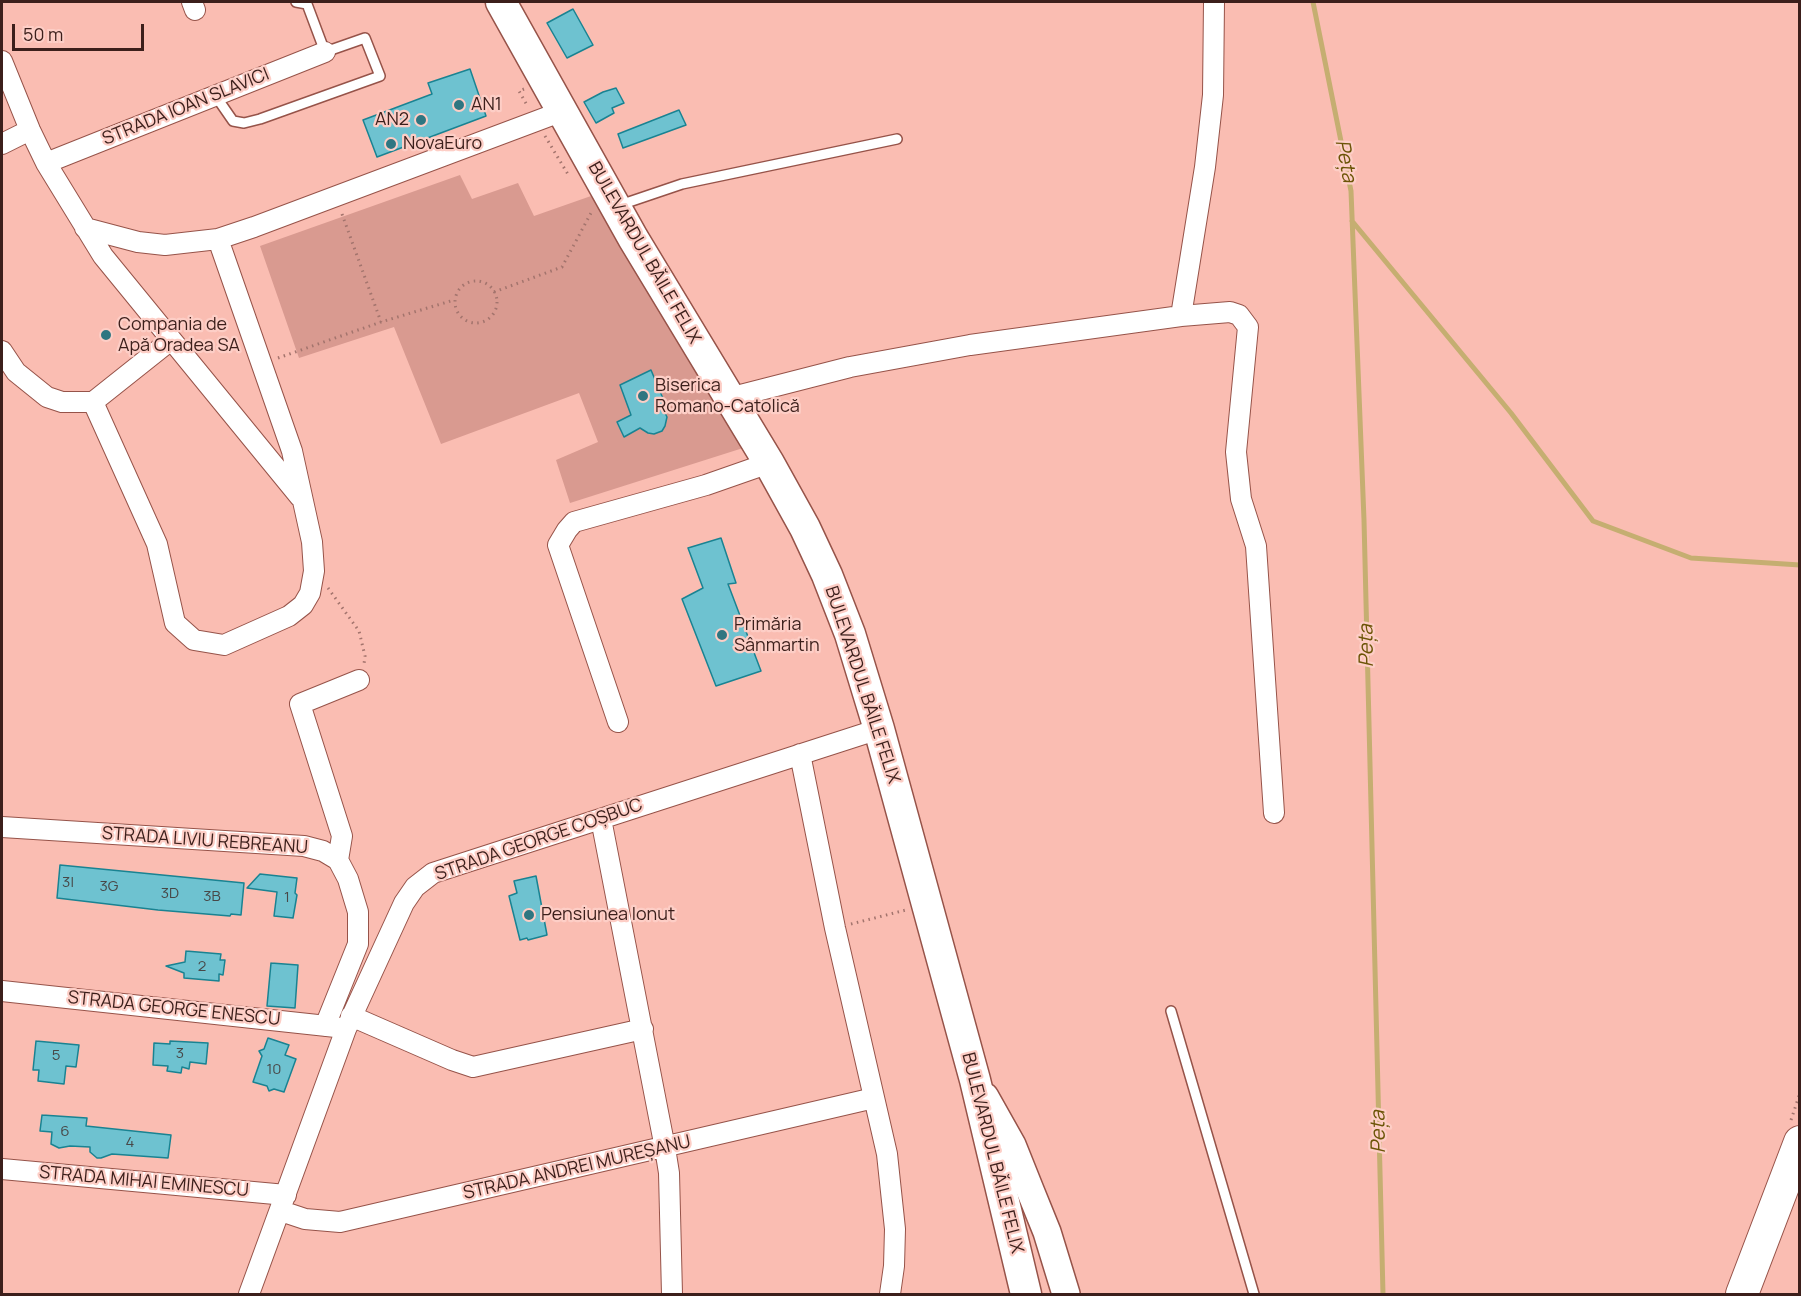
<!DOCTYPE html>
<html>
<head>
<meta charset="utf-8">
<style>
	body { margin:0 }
	#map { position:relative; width:1801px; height:1296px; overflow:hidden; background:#fabdb2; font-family:Manrope,sans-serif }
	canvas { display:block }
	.frame { position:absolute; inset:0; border:3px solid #3c1f1b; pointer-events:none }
	.scale { position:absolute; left:12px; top:24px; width:132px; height:27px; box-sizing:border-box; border:3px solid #3c1f1b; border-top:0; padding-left:8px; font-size:18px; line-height:21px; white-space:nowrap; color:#3c1f1b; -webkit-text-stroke:4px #fdcec6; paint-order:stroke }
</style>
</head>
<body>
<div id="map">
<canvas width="1801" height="1296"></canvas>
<div class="frame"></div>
<div class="scale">50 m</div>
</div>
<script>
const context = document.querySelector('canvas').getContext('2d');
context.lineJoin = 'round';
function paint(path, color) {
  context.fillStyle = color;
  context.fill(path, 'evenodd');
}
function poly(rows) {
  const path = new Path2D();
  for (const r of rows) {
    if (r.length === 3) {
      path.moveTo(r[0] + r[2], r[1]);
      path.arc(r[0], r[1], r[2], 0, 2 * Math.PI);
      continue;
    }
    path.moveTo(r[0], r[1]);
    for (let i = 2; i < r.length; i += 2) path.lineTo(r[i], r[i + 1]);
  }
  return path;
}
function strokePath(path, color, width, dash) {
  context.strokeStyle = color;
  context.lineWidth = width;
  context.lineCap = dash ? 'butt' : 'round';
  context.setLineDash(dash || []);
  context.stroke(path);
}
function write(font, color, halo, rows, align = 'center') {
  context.font = font + ' Manrope,sans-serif';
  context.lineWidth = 4.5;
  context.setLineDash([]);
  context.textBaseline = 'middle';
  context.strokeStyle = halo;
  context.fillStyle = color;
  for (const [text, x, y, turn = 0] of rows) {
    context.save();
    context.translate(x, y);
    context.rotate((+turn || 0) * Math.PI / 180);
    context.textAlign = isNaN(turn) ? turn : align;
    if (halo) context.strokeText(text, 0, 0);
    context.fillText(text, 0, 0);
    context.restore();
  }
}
paint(poly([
	[460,175,472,199,518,183,534,216,591,196,743,448,570,503,556,460,598,442,579,393,441,444,394,327,299,358,260,246]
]), '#d99a90');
strokePath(poly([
	[1313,2,1351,191,1364,520,1383,1294],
	[1352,221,1511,413,1593,521,1691,558,1800,565]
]), '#c5ae71', 5);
const building = poly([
	[573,9,593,45,567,58,547,23,573,9],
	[470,69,486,116,377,157,363,120,432,94,428,83,470,69],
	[616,88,624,103,612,108,614,113,596,123,584,102,603,92,616,88],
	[679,110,686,125,623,148,618,134,679,110],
	[651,370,667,408,664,411,667,417,665,426,662,431,654,434,648,433,640,428,624,437,617,422,631,415,620,385,651,370],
	[721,538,736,583,728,584,761,671,716,686,682,599,703,588,688,548,721,538],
	[60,865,244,883,241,915,231,914,230,916,158,910,57,898,60,865],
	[260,874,297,878,295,893,297,895,293,918,274,916,277,892,247,888,260,874],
	[536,876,547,935,528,940,527,938,520,940,509,896,517,893,514,881,536,876],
	[186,951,221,954,220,960,225,960,223,975,219,974,219,981,184,978,184,973,166,966,185,962,186,951],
	[271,963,298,965,295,1008,267,1006,271,963],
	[268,1038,289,1045,285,1055,296,1059,284,1092,274,1089,269,1091,267,1086,253,1082,262,1056,259,1051,264,1049,268,1038],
	[36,1041,79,1045,76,1067,66,1066,64,1084,38,1081,39,1070,33,1070,36,1041],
	[170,1041,208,1043,206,1064,190,1062,189,1069,182,1067,181,1073,167,1071,168,1066,153,1065,154,1043,170,1044,170,1041],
	[42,1115,87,1118,86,1126,171,1135,168,1158,112,1154,101,1158,97,1158,90,1152,90,1147,70,1146,59,1148,51,1144,52,1132,40,1131,42,1115]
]);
paint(building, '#6ec2d0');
strokePath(building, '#198392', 1.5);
const service = poly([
	[215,95,233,121,244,123,260,119,380,76,365,38,325,52,307,4,296,2],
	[620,205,682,184,897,139],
	[1171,1011,1254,1294]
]);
const minor = poly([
	[192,2,195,10],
	[2,61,30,130,46,163,103,256,300,497],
	[2,144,30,130],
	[46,163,325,52],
	[85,228,138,242,165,245,218,239,254,227,563,111],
	[1181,316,1205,167,1213,95,1214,2],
	[2,351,16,372,47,397,62,402,93,402,171,340],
	[729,398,850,367,970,345,1181,316,1230,312,1239,315,1248,327,1236,452,1241,499,1256,546,1274,813],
	[93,402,157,544,175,623,194,640,224,645,289,616,303,605,310,593,314,571,312,542,292,451,218,239],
	[618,722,558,545,567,530,574,522,706,485,769,463],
	[800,754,835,928,887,1154,895,1229,894,1266,890,1294],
	[601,819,665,1148,669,1173,672,1294],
	[2,827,304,846,323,851,338,860,348,879,358,912,358,944,325,1026],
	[338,860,342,836,300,704,359,680],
	[2,991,336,1027],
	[351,1016,452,1060,473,1067,643,1029],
	[2,1169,286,1195],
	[281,1211,305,1219,340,1222,874,1098],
	[249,1294,346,1029,404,903,415,887,433,873,879,729]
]);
const secondary = poly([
	[985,1097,1012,1145,1030,1190,1047,1232,1066,1294]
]);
const primary = poly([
	[501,2,633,238,769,463,805,528,827,575,850,634,879,729,975,1080,1026,1294]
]);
const trunk = poly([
	[1742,1294,1800,1142]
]);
strokePath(service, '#965349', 12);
strokePath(minor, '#965349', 22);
strokePath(secondary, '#965349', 30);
strokePath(primary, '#965349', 33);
strokePath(trunk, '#965349', 34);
strokePath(poly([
	[524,89,519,91,528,107],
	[545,136,569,176],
	[342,214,381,322],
	[476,302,21],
	[494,292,562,267,591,213],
	[278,358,381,322,454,300],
	[328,588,359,631,365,656,364,664],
	[851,924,906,910],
	[1791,1120,1800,1093]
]), '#a3746d', 3, [1.5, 4.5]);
strokePath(service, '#fff', 9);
strokePath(minor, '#fff', 20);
strokePath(secondary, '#fff', 27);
strokePath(primary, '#fff', 30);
strokePath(trunk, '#fff', 32);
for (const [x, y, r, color] of [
	[459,105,6,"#2f7681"],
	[421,120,6,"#2f7681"],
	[391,144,6,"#2f7681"],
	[106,335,6,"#2f7681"],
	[643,396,6,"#2f7681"],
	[722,635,6,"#2f7681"],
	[529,915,6,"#2f7681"]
]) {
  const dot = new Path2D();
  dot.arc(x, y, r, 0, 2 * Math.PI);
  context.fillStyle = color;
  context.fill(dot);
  strokePath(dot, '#fdcec6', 2);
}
write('15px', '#484848', null, [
	["3I",68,883],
	["3G",109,887],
	["3D",170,894],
	["3B",212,897],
	["1",287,898],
	["2",202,967],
	["3",180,1054],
	["5",56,1056],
	["10",274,1070],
	["6",65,1132],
	["4",130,1143]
]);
write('18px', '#3c1f1b', '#fdcec6', [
	["AN1",471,105],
	["AN2",409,120,"right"],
	["NovaEuro",403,144],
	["Compania de",118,325],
	["Apă Oradea SA",118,346],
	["Biserica",655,386],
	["Romano-Catolică",655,407],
	["Primăria",734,625],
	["Sânmartin",734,646],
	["Pensiunea Ionut",541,915]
], 'left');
write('18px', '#3c1f1b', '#fdcec6', [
	["STRADA IOAN SLAVICI",186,107,-22],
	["BULEVARDUL BĂILE FELIX",644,253,60],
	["BULEVARDUL BĂILE FELIX",862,685,72],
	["STRADA GEORGE COȘBUC",539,840,-19],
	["STRADA LIVIU REBREANU",205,841,4],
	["STRADA GEORGE ENESCU",174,1009,6],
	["BULEVARDUL BĂILE FELIX",992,1153,76],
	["STRADA ANDREI MUREȘANU",577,1168,-13],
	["STRADA MIHAI EMINESCU",144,1182,5]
]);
write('italic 20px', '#6b5406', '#fdcec6', [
	["Peța",1345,161,79],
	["Peța",1367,646,-91],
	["Peța",1379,1132,-91]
]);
</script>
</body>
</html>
